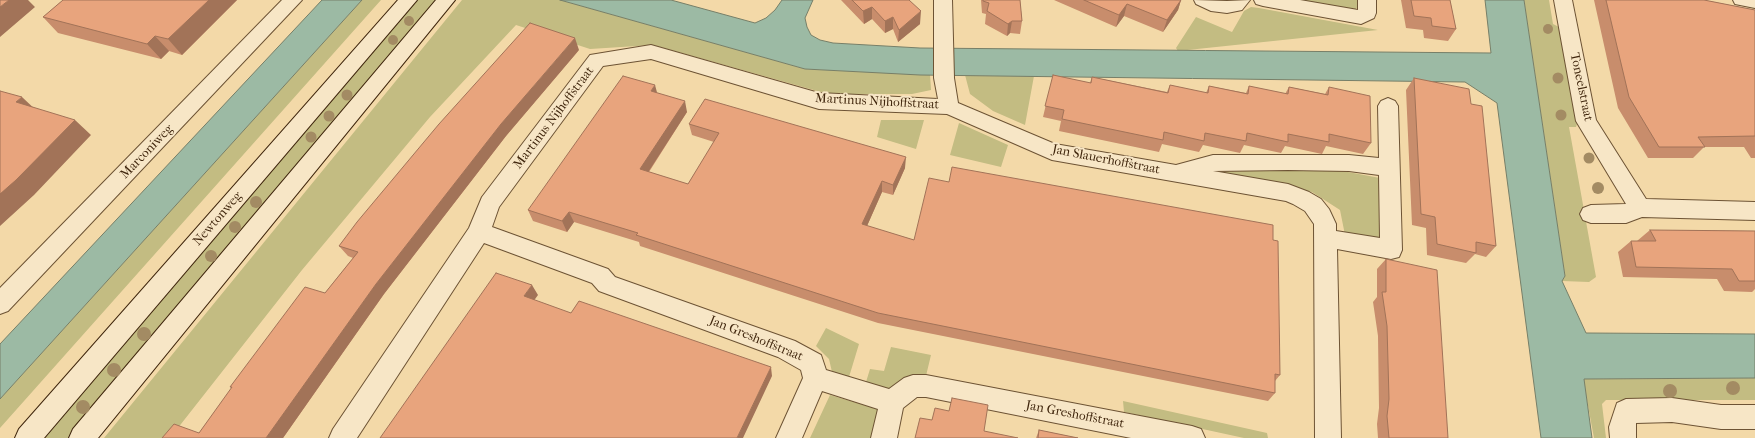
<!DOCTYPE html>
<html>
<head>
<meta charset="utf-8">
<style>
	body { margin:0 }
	canvas { display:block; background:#f3d9a8 }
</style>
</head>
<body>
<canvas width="1755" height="438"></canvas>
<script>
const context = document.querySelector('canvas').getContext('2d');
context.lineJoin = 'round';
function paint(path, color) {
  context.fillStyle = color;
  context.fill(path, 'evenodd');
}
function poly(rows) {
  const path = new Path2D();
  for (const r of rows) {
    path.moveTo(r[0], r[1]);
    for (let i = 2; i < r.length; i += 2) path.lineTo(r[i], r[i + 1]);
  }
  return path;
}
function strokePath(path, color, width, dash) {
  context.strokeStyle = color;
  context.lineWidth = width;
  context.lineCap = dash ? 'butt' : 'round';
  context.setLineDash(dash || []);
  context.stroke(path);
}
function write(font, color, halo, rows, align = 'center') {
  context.font = font + ' "IM FELL French Canon",serif';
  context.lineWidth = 4;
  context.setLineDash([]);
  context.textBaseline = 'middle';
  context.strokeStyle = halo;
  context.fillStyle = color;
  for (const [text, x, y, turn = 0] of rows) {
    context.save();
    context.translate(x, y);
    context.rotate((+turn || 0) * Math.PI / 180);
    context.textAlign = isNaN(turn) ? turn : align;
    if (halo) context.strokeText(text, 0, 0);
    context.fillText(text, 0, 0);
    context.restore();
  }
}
paint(poly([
	[362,0,381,0,0,428,0,399],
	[417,0,437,0,70,438,41,438],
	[462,0,560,0,805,69,930,74,931,90,912,94,828,94,653,45,590,49,516,25,430,117,302,270,170,438,104,438],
	[1287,0,1359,0,1359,5,1355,10],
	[1524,0,1549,0,1553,24,1561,28,1578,121,1576,127,1569,127,1596,277,1589,282,1562,281,1565,276],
	[1251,7,1259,8,1378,30,1178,51,1176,48,1196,17,1232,32,1244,11],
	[965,75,1034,76,1025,125,993,111,970,94],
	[881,120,924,120,916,149,877,137],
	[959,123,1008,145,1001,167,950,155],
	[1317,169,1348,172,1380,178,1383,243,1345,235,1340,210,1312,192,1209,172],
	[826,328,859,344,849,377,832,372,829,359,816,346],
	[891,347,931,355,925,380,892,392,866,382,870,369,884,371],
	[1755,378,1755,400,1606,400,1602,404,1606,438,1594,438,1583,379],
	[830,395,881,410,874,438,810,438],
	[1123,401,1267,433,1268,438,1244,438,1124,412]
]), '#c3bc82');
const water = poly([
	[322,0,362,0,0,399,0,344,322,0],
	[560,0,671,0,755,23,766,18,775,10,782,0,813,0,805,18,807,27,811,35,820,40,833,43,920,48,1491,53,1485,0,1524,0,1565,276,1562,281,1586,333,1755,334,1755,378,1584,379,1592,438,1541,438,1497,103,1465,82,920,75,805,69,560,0]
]);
paint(water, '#9cbaa4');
strokePath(water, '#777f68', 1);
const street = poly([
	[282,0,302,0,8,311,0,314,0,288,282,0],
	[934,0,952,0,954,78,958,103,1055,144,1176,165,1213,155,1349,155,1379,158,1378,106,1381,101,1388,98,1395,101,1398,106,1402,250,1399,257,1391,259,1337,249,1341,438,1315,438,1314,224,1305,211,1293,204,1286,201,1052,160,947,114,819,109,651,59,603,66,499,207,492,227,608,269,615,277,795,341,821,355,826,370,889,389,904,378,913,375,926,375,1192,426,1201,429,1205,438,1131,438,926,397,917,397,903,408,897,438,871,438,878,409,822,391,802,438,776,438,803,378,801,370,778,357,599,291,592,283,484,243,357,438,329,438,333,429,469,228,482,197,590,55,651,45,819,93,938,99,934,78,934,0],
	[1288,170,1349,171,1379,175,1380,238,1336,231,1336,224,1329,209,1321,199,1309,192,1288,184,1213,171,1288,170],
	[1194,0,1227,1,1250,0,1242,10,1227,13,1211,11,1196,4,1194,0],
	[1254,0,1300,0,1358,10,1358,0,1376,0,1376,13,1374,18,1361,24,1263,6,1256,4,1254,0],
	[1554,0,1572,0,1596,120,1646,199,1755,202,1755,220,1642,217,1626,223,1591,223,1583,220,1580,214,1583,208,1591,205,1626,204,1576,121,1554,0],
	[1733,0,1755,0,1755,8,1735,4,1733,0],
	[1672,398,1721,405,1755,405,1755,429,1721,429,1672,422,1636,423,1636,438,1610,438,1609,427,1617,403,1626,399,1672,398]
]);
const secondary = poly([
	[398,0,417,0,44,438,15,438,19,429,398,0],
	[436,0,455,0,98,438,69,438,73,429,436,0]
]);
strokePath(street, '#6d5334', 2);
strokePath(secondary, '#40260d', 2);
paint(street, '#f7e6c6');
paint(secondary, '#f7e6c6');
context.fillStyle = '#a38b63';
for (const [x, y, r] of [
	[409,21,5],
	[1548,29,5],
	[393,40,5],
	[1558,78,5.5],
	[347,95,5.5],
	[1561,115,5.5],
	[329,116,5.5],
	[311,137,5.5],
	[1589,158,5.5],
	[1598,188,6],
	[256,202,6],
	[235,227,6],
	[211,256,6],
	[144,334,7],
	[114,370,7],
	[1733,388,7],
	[1670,391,7],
	[83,407,7]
]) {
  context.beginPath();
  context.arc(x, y, r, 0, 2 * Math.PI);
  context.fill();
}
paint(poly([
	[63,0,237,0,182,55,169,51,161,59,58,33,43,17],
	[841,0,909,0,920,24,898,42,893,29,885,33,872,19,864,24],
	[981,0,1020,0,1022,21,1020,34,1010,33,1007,36,985,24,986,14,982,13],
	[1054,0,1181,0,1178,10,1163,32,1124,16,1116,27],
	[1401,0,1450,0,1456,29,1448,41,1424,38,1423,30,1406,28],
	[1594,0,1704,0,1755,10,1755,158,1751,158,1744,147,1704,147,1693,158,1648,158,1618,108],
	[579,50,506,136,384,294,283,438,162,438,199,433,232,388,230,387,325,293,353,258,348,256,339,246],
	[1053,75,1090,83,1092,77,1167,92,1170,85,1206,93,1209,86,1246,93,1249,86,1285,94,1289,87,1325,94,1329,87,1371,143,1363,154,1326,146,1322,154,1285,146,1281,153,1244,145,1240,153,1203,145,1199,152,1162,144,1159,152,1059,131,1061,121,1043,117],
	[1414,78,1471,104,1496,246,1486,257,1475,254,1466,263,1427,255,1426,228,1412,225,1406,90],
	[658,93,687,112,649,172,688,184,714,142,692,135,689,124,905,168,893,195,882,192,867,226,914,240,1273,240,1280,375,1275,381,1275,393,1268,401,878,323,640,246,639,242,574,222,567,232,533,221,528,210],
	[1650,230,1755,231,1755,289,1752,292,1724,291,1717,279,1623,277,1618,252,1631,241,1637,241],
	[1386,259,1448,438,1378,438,1377,424,1379,408,1378,336,1373,302,1377,297,1377,269],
	[1039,430,1078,438,1036,438]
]), '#c88d6c');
paint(poly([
	[9,0,28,0,35,7,0,37,0,7],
	[209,0,237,0,182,55,168,39],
	[1181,0,1178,10,1163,32,1167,20],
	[1127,4,1124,16,1116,27,1119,15],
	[872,7,872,19,864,24,863,11],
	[921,11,920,24,898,42,899,30],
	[893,17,893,29,885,33,885,21],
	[1012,21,1010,33,1007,36,1008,24],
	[155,36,169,51,161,59,147,44],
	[575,38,579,50,506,136,384,294,283,438,266,438,376,284,501,124],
	[655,85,658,96,651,91],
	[22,97,39,113,16,102],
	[685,101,687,112,643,180,640,169],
	[75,120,91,135,34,195,0,226,0,194],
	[906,157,905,168,893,195,893,185],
	[882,181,882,192,863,235,862,224],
	[569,212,574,222,567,232,562,221],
	[532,285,538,295,530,306,524,296],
	[771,367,772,376,743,438,737,438]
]), '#a27358');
const building = poly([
	[0,0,9,0,0,7,0,0],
	[63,0,209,0,168,39,155,36,147,44,43,17,63,0],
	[852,0,909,0,921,11,899,30,893,17,885,21,872,7,863,11,852,0],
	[983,0,1020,0,1022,21,1012,21,1008,24,987,11,989,3,983,1,983,0],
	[1084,0,1181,0,1167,20,1127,4,1119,15,1084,0],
	[1411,0,1450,0,1456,29,1432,26,1431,18,1414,16,1411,0],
	[1606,0,1704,0,1755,10,1755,136,1698,137,1705,147,1659,147,1629,97,1606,0],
	[530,23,575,38,501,124,376,284,266,438,162,438,174,424,199,433,232,387,230,387,305,287,325,293,358,252,339,246,357,222,439,124,530,23],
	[1053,75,1091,83,1092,77,1168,93,1170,85,1208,93,1209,86,1248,94,1249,86,1288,94,1289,87,1328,95,1329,87,1370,96,1371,143,1329,134,1329,142,1288,134,1288,142,1247,133,1246,141,1205,133,1204,141,1164,132,1163,140,1062,119,1064,110,1045,106,1053,75],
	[623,76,655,85,651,91,685,101,640,169,688,184,719,133,689,124,705,99,906,157,893,185,882,181,862,224,914,240,929,178,949,182,952,167,1273,225,1273,240,1278,241,1280,375,1275,374,1275,393,878,313,636,235,638,233,569,212,562,221,528,210,623,76],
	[1414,78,1469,89,1471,104,1482,106,1496,246,1476,242,1476,253,1437,244,1435,217,1421,214,1414,78],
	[0,91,22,97,16,102,75,120,16,180,0,194,0,91],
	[1650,230,1755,231,1755,281,1739,281,1732,269,1636,267,1631,241,1656,241,1650,230],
	[1386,259,1437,270,1448,438,1389,438,1387,416,1389,399,1387,326,1382,292,1386,292,1386,259],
	[496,273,532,285,524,296,571,313,579,301,771,367,737,438,380,438,496,273],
	[952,398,988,405,984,431,1018,438,915,438,920,418,932,420,935,408,949,411,952,398],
	[1039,430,1078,438,1038,438,1039,430]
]);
paint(building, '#e8a47d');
strokePath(building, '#a27358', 1);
write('13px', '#40260d', '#f7e6c6', [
	["Toneelstraat",1581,87,78],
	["Martinus Nijhoffstraat",877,102,3],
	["Martinus Nijhoffstraat",554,118,-53],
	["Marconiweg",147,152,-46],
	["Jan Slauerhoffstraat",1106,160,11],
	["Newtonweg",218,219,-49],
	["Jan Greshoffstraat",756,339,22],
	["Jan Greshoffstraat",1075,415,11]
]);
</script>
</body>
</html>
